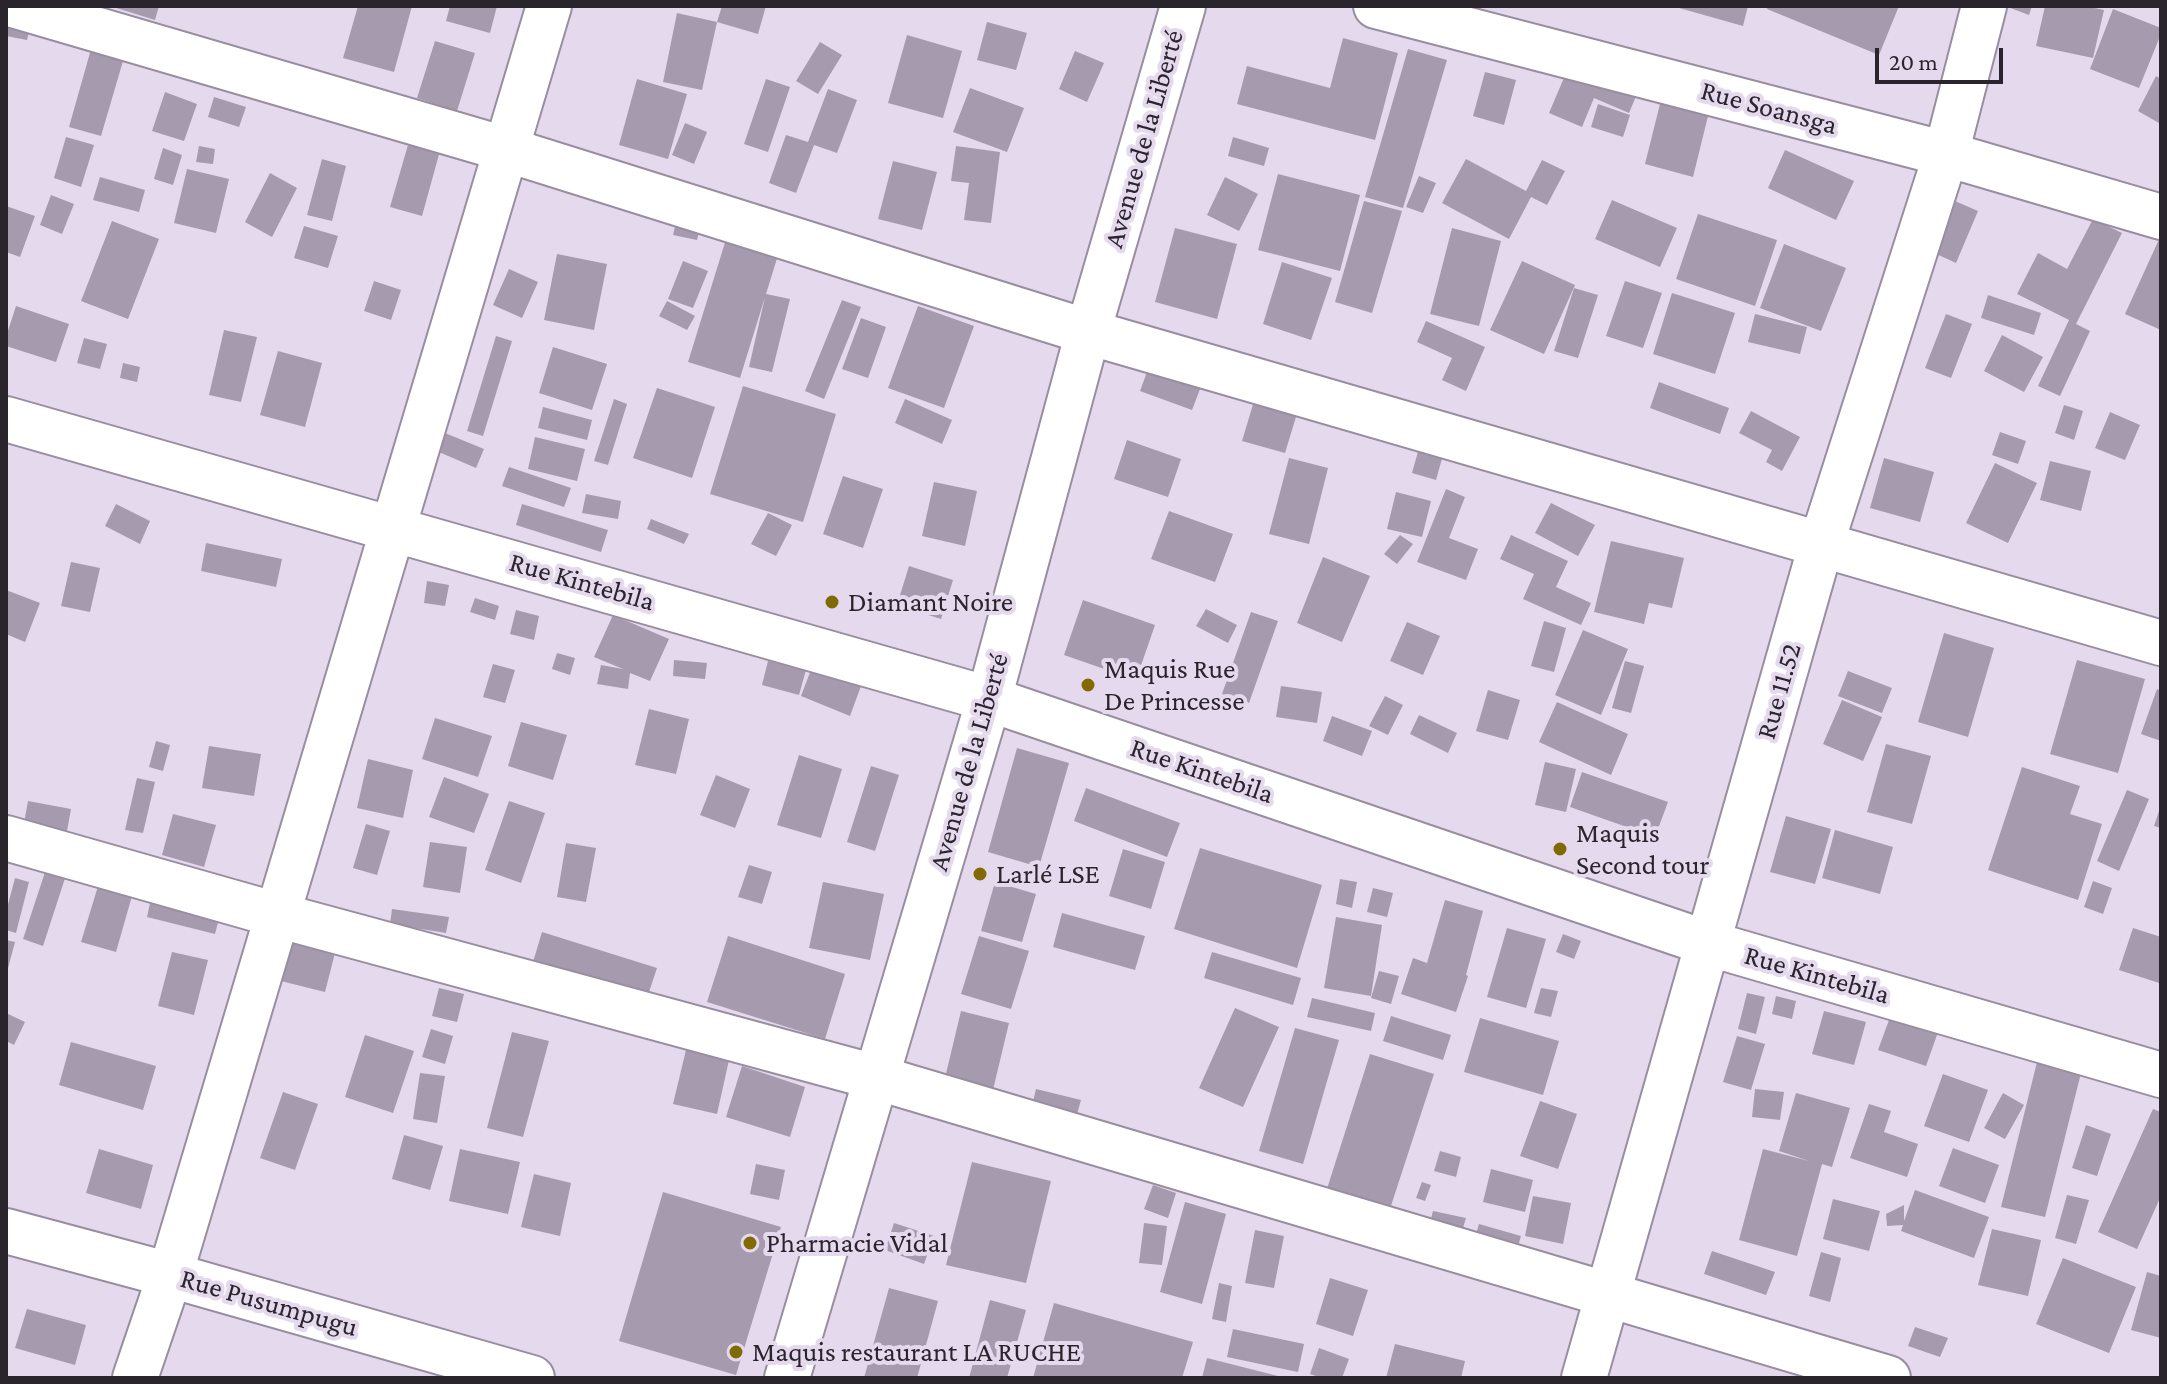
<!DOCTYPE html>
<html>
<head>
<meta charset="utf-8">
<style>
	body { margin:0 }
	#map { position:relative; width:2167px; height:1384px; overflow:hidden; background:#e5d9ed; font-family:"Crimson Pro",serif }
	canvas { display:block }
	.frame { position:absolute; inset:0; border:8px solid #2a252d; pointer-events:none }
	.scale { position:absolute; left:1875px; top:48px; width:128px; height:36px; box-sizing:border-box; border:4px solid #2a252d; border-top:0; padding-left:10px; font-size:24px; line-height:28px; white-space:nowrap; color:#2a252d; -webkit-text-stroke:6px #e5d9ed; paint-order:stroke }
</style>
</head>
<body>
<div id="map">
<canvas width="2167" height="1384"></canvas>
<div class="frame"></div>
<div class="scale">20 m</div>
</div>
<script>
const context = document.querySelector('canvas').getContext('2d');
context.lineJoin = 'round';
function paint(path, color) {
  context.fillStyle = color;
  context.fill(path, 'evenodd');
}
function poly(rows) {
  const path = new Path2D();
  for (const r of rows) {
    path.moveTo(r[0], r[1]);
    for (let i = 2; i < r.length; i += 2) path.lineTo(r[i], r[i + 1]);
  }
  return path;
}
function strokePath(path, color, width, dash) {
  context.strokeStyle = color;
  context.lineWidth = width;
  context.lineCap = dash ? 'butt' : 'round';
  context.setLineDash(dash || []);
  context.stroke(path);
}
function write(font, color, halo, rows, align = 'center') {
  context.font = font + ' "Crimson Pro",serif';
  context.lineWidth = 8;
  context.setLineDash([]);
  context.textBaseline = 'middle';
  context.strokeStyle = halo;
  context.fillStyle = color;
  for (const [text, x, y, turn = 0] of rows) {
    context.save();
    context.translate(x, y);
    context.rotate((+turn || 0) * Math.PI / 180);
    context.textAlign = isNaN(turn) ? turn : align;
    if (halo) context.strokeText(text, 0, 0);
    context.fillText(text, 0, 0);
    context.restore();
  }
}
paint(poly([
	[110,6,159,6,155,20],
	[358,6,412,6,394,72,343,58],
	[450,6,497,6,490,33,446,21],
	[722,6,766,6,758,34,717,22],
	[1672,6,1748,6,1743,26],
	[1768,6,1899,6,1879,55,1767,9],
	[2005,6,2032,6,2029,15],
	[2045,6,2085,6,2104,10,2093,58,2036,46],
	[2113,9,2161,28,2161,34,2139,88,2090,69],
	[6,13,32,19,27,40,6,36],
	[677,13,717,22,702,90,663,82],
	[987,22,1027,33,1016,70,977,60],
	[95,35,128,44,101,136,69,127],
	[907,35,962,51,943,118,888,103],
	[1343,38,1398,53,1375,140,1237,104,1247,66,1330,88],
	[435,41,475,53,457,111,417,98],
	[820,42,842,55,818,94,796,81],
	[1408,49,1447,60,1403,208,1365,197],
	[1075,51,1104,63,1087,102,1059,89],
	[1569,66,1637,94,1629,113,1594,98,1582,127,1549,113],
	[1485,72,1516,80,1504,125,1473,116],
	[2156,76,2161,79,2161,119,2159,123,2138,111],
	[637,79,687,94,668,159,619,145],
	[766,79,790,87,768,152,744,144],
	[970,88,1024,108,1007,152,953,132],
	[828,89,857,100,837,153,814,145,796,193,769,183,786,135,808,142],
	[165,92,197,104,184,141,152,131],
	[214,97,246,107,239,127,208,117],
	[1661,100,1709,112,1693,177,1645,164],
	[1598,104,1630,115,1623,137,1591,127],
	[685,123,707,132,694,164,672,155],
	[412,131,443,140,422,216,390,207],
	[66,137,94,145,81,187,54,178],
	[1233,137,1269,148,1264,166,1228,156],
	[199,146,215,149,213,164,196,162],
	[956,146,1000,152,991,223,964,220,969,183,951,181],
	[163,148,182,155,173,185,154,179],
	[1785,150,1854,181,1836,220,1768,188],
	[322,159,346,166,332,221,307,215],
	[1466,159,1526,191,1542,160,1565,171,1547,205,1531,197,1509,239,1442,203],
	[893,161,937,172,922,230,878,219],
	[187,169,229,179,216,233,174,223],
	[270,173,297,188,272,237,245,222],
	[1278,174,1360,195,1340,271,1258,250],
	[1419,176,1436,183,1423,213,1406,207],
	[100,177,145,190,139,212,93,200],
	[1225,177,1258,194,1239,231,1207,215],
	[51,195,74,204,62,234,40,225],
	[1612,200,1677,228,1660,267,1595,239],
	[1364,201,1402,211,1372,313,1335,302],
	[1955,201,1978,211,1956,263,1932,252],
	[681,202,705,208,697,240,673,235],
	[6,206,35,216,20,257,6,252],
	[1698,214,1777,240,1755,306,1676,279],
	[2093,219,2122,233,2076,324,2090,331,2060,396,2038,386,2069,320,2017,294,2038,253,2067,269],
	[112,221,159,239,128,319,81,301],
	[304,226,338,236,328,268,294,258],
	[1175,228,1237,244,1217,319,1155,302],
	[1452,228,1501,241,1479,326,1430,314],
	[2161,235,2161,330,2125,314],
	[727,236,779,252,766,294,790,299,772,372,749,367,765,297,740,378,688,362],
	[1784,244,1846,268,1821,331,1760,308],
	[557,254,607,264,594,330,544,320],
	[683,261,708,271,693,308,668,299],
	[1522,261,1575,285,1544,354,1490,330],
	[1282,262,1332,278,1311,340,1263,324],
	[509,269,538,282,522,318,493,305],
	[374,281,401,290,391,320,364,311],
	[1625,281,1662,293,1643,348,1606,336],
	[1574,288,1598,295,1578,358,1554,351],
	[1672,293,1735,313,1715,374,1653,354],
	[1988,295,2041,313,2034,335,1981,318],
	[842,300,861,307,824,399,805,391],
	[667,301,695,316,687,330,659,316],
	[16,306,69,324,56,362,6,346,6,337],
	[918,306,974,326,944,408,888,388],
	[1755,314,1807,327,1800,354,1748,342],
	[1946,314,1972,324,1951,378,1925,368],
	[861,318,886,327,868,378,842,369],
	[1426,321,1485,347,1466,391,1442,380,1452,358,1417,342],
	[224,330,257,337,241,402,209,395],
	[1161,334,1202,384,1192,410,1140,391],
	[2002,335,2043,357,2024,392,1984,371],
	[496,336,512,341,483,436,467,431],
	[84,338,107,344,100,369,77,363],
	[553,347,607,364,592,410,539,393],
	[278,351,322,363,305,427,260,415],
	[123,363,140,367,137,382,120,378],
	[1263,371,1306,384,1285,453,1242,441],
	[1659,382,1729,408,1720,434,1650,408],
	[743,386,836,414,803,522,710,494],
	[657,388,715,407,692,478,633,458],
	[614,399,627,404,608,465,594,461],
	[905,399,952,420,942,444,895,423],
	[2064,405,2083,411,2074,440,2055,433],
	[543,407,592,420,587,440,538,428],
	[1751,411,1800,437,1782,471,1766,462,1772,450,1739,433],
	[2110,412,2140,425,2125,460,2095,448],
	[1426,423,1450,430,1436,480,1412,473],
	[440,431,484,449,476,468,432,449],
	[2000,432,2026,441,2018,464,1992,455],
	[535,437,585,449,577,481,528,469],
	[1127,440,1181,459,1168,497,1114,479],
	[1289,458,1328,468,1309,544,1269,534],
	[1884,458,1934,472,1920,522,1870,508],
	[2050,461,2091,471,2081,511,2040,500],
	[1995,463,2037,483,2008,543,1966,523],
	[509,467,571,488,564,507,502,486],
	[843,476,883,489,863,548,823,534],
	[934,482,977,491,965,546,922,536],
	[1446,489,1465,497,1449,538,1478,549,1466,580,1417,562],
	[1396,492,1431,501,1422,537,1387,529],
	[586,494,621,501,618,519,582,513],
	[1551,503,1595,525,1578,556,1535,533],
	[116,504,150,521,140,544,105,526],
	[522,504,608,530,601,552,516,525],
	[1169,511,1233,534,1215,582,1151,559],
	[768,513,792,525,776,556,751,544],
	[651,519,689,534,684,544,647,529],
	[1400,535,1413,544,1397,564,1384,554],
	[1511,535,1568,561,1556,587,1591,603,1581,625,1523,599,1534,574,1500,559],
	[1611,541,1684,558,1672,608,1649,603,1644,624,1594,612],
	[206,543,282,559,276,587,201,571],
	[1323,557,1370,576,1342,642,1297,623],
	[71,562,100,568,90,612,61,606],
	[909,566,953,580,941,619,897,605],
	[427,581,449,585,445,606,424,603],
	[6,590,40,603,25,642,6,634],
	[475,598,499,606,495,620,470,612],
	[1083,600,1155,625,1136,680,1064,655],
	[1206,609,1237,625,1228,643,1196,626],
	[516,610,539,616,534,640,510,634],
	[1251,612,1278,621,1249,703,1222,694],
	[613,615,669,639,650,681,630,673,628,689,597,684,601,665,623,669,594,657],
	[1544,621,1566,628,1554,672,1531,666],
	[1407,622,1440,636,1423,675,1390,661],
	[1583,630,1628,649,1601,715,1555,695],
	[1944,633,1994,648,1968,737,1918,722],
	[557,653,575,658,570,675,552,669],
	[674,660,707,663,705,679,673,676],
	[2077,660,2145,679,2118,773,2050,754],
	[768,661,806,670,799,695,762,685],
	[1625,661,1644,666,1631,713,1612,708],
	[493,664,515,670,505,703,483,697],
	[812,667,861,686,850,716,801,696],
	[1848,671,1892,688,1882,713,1838,696],
	[1281,686,1322,692,1317,723,1276,717],
	[2157,689,2161,691,2161,741,2141,734],
	[1488,690,1520,700,1508,740,1476,731],
	[1385,696,1403,705,1388,735,1369,726],
	[1842,700,1882,717,1863,761,1823,744],
	[1557,702,1628,734,1611,775,1539,742],
	[649,709,689,719,676,774,635,765],
	[1419,715,1457,733,1448,753,1410,734],
	[1332,716,1372,731,1362,756,1323,741],
	[435,718,492,736,478,777,422,759],
	[521,722,567,735,553,780,508,766],
	[156,741,170,745,163,771,149,767],
	[1886,744,1931,756,1912,824,1867,812],
	[209,746,261,754,254,796,202,788],
	[1017,748,1069,763,1039,867,988,852],
	[799,755,842,769,821,838,777,825],
	[368,759,413,770,403,818,357,808],
	[1545,762,1576,769,1566,812,1535,805],
	[871,766,899,775,875,851,847,842],
	[2022,767,2080,786,2070,814,2102,824,2078,900,1988,870],
	[1582,772,1668,802,1655,837,1570,807],
	[716,775,750,789,735,828,700,815],
	[444,777,489,794,474,833,429,817],
	[137,778,155,782,143,833,125,830],
	[1086,788,1180,823,1167,857,1074,821],
	[2127,790,2149,799,2119,871,2097,861],
	[28,801,71,809,67,831,24,823],
	[509,801,545,813,521,883,485,870],
	[2160,808,2161,808,2161,828,2154,826],
	[173,814,216,825,204,867,162,855],
	[1786,816,1831,829,1815,884,1770,872],
	[366,824,390,831,377,875,353,868],
	[1835,830,1893,847,1880,894,1822,878],
	[430,842,467,847,460,893,423,887],
	[566,843,596,848,586,902,557,897],
	[1200,848,1322,885,1297,968,1174,929],
	[1123,849,1165,862,1151,909,1109,896],
	[48,863,68,869,43,946,23,939],
	[749,865,772,872,762,904,738,897],
	[102,873,136,882,116,952,81,942],
	[15,878,29,882,16,933,6,930,6,912],
	[1340,879,1357,882,1352,908,1336,904],
	[2093,881,2112,888,2103,914,2084,907],
	[823,882,884,894,870,960,809,948],
	[995,882,1036,894,1022,942,981,931],
	[1373,888,1393,893,1387,917,1367,912],
	[152,894,221,911,215,934,147,917],
	[1445,900,1483,911,1466,975,1468,976,1456,1012,1401,994,1413,958,1427,963],
	[392,909,449,917,446,933,390,924],
	[1062,913,1145,936,1135,970,1053,947],
	[1336,917,1382,925,1371,996,1324,988],
	[1507,928,1546,939,1526,1008,1487,997],
	[2133,928,2161,937,2161,978,2159,983,2119,970],
	[542,932,657,968,647,998,533,962],
	[1563,934,1581,941,1574,959,1556,952],
	[728,936,845,974,825,1039,707,1002],
	[979,936,1029,951,1011,1009,961,994],
	[289,937,336,949,325,992,277,980],
	[6,940,15,942,7,972,6,972],
	[172,952,208,960,194,1015,158,1006],
	[1212,952,1301,978,1293,1005,1204,978],
	[1379,971,1399,976,1391,1004,1371,998],
	[439,988,464,994,457,1022,432,1016],
	[1541,988,1558,991,1551,1017,1534,1013],
	[1747,993,1765,997,1756,1034,1738,1029],
	[1776,996,1796,1001,1792,1019,1772,1014],
	[1312,998,1375,1013,1371,1031,1307,1017],
	[1896,1001,1943,1018,1926,1066,1878,1050],
	[1235,1008,1279,1027,1243,1107,1199,1088],
	[961,1011,1009,1023,992,1094,944,1082],
	[1824,1011,1866,1022,1854,1065,1812,1054],
	[6,1013,25,1022,14,1045,6,1041],
	[1391,1016,1451,1035,1443,1060,1383,1041],
	[1480,1018,1559,1041,1543,1095,1464,1072],
	[1295,1028,1339,1040,1303,1164,1259,1151],
	[431,1029,453,1036,445,1064,422,1057],
	[512,1032,549,1041,523,1137,487,1128],
	[365,1035,414,1051,393,1113,345,1097],
	[1737,1036,1765,1044,1751,1090,1723,1082],
	[71,1042,156,1066,143,1110,59,1085],
	[686,1050,729,1060,717,1114,673,1104],
	[1370,1054,1434,1074,1388,1215,1325,1195],
	[2038,1058,2082,1069,2045,1217,2001,1207],
	[742,1066,805,1087,790,1137,726,1117],
	[420,1073,445,1076,437,1123,413,1119],
	[1943,1074,1988,1090,1969,1142,1924,1126],
	[1036,1089,1081,1100,1076,1118,1032,1106],
	[1755,1089,1784,1092,1780,1120,1752,1117],
	[283,1092,318,1104,295,1170,260,1158],
	[1796,1093,1850,1108,1832,1167,1822,1164,1797,1256,1739,1240,1763,1149,1809,1161,1779,1151],
	[2003,1093,2024,1105,2005,1139,1984,1128],
	[1540,1101,1577,1114,1558,1169,1520,1156],
	[1869,1104,1891,1111,1884,1132,1918,1144,1907,1177,1850,1158],
	[2153,1109,2161,1112,2161,1196,2137,1249,2098,1232],
	[2086,1125,2111,1134,2097,1176,2072,1168],
	[404,1135,443,1146,430,1190,392,1179],
	[1953,1148,1999,1165,1985,1203,1939,1186],
	[99,1149,153,1165,141,1209,86,1193],
	[460,1149,520,1162,508,1214,449,1201],
	[1440,1151,1461,1157,1456,1177,1434,1171],
	[972,1162,1051,1181,1026,1283,946,1265],
	[756,1164,785,1170,779,1200,750,1194],
	[1491,1169,1533,1180,1525,1212,1483,1202],
	[534,1174,571,1183,560,1236,521,1227],
	[1422,1182,1431,1185,1425,1201,1416,1198],
	[1153,1185,1176,1193,1168,1218,1144,1209],
	[1915,1190,1989,1217,1974,1258,1901,1231,1903,1225,1887,1226,1886,1214,1904,1205,1904,1221],
	[663,1192,781,1227,736,1375,619,1341],
	[2067,1195,2089,1200,2076,1244,2055,1238],
	[1533,1196,1571,1203,1563,1244,1525,1236],
	[1833,1199,1880,1211,1869,1251,1823,1239],
	[1185,1202,1226,1214,1202,1304,1160,1292],
	[1433,1211,1466,1218,1460,1238,1428,1230],
	[894,1223,934,1236,924,1264,885,1250],
	[1144,1223,1167,1226,1162,1265,1139,1263],
	[1479,1224,1521,1236,1516,1253,1474,1241],
	[1992,1229,2041,1240,2028,1296,1978,1285],
	[1255,1230,1284,1236,1274,1288,1245,1283],
	[1712,1251,1775,1272,1766,1295,1704,1274],
	[1821,1252,1841,1258,1830,1302,1809,1296],
	[2063,1258,2136,1287,2109,1353,2036,1324],
	[2147,1272,2161,1276,2161,1338,2131,1330],
	[1330,1278,1368,1290,1353,1336,1316,1324],
	[1219,1283,1232,1286,1226,1322,1212,1319],
	[889,1288,938,1301,917,1378,864,1378],
	[990,1300,1026,1310,1007,1378,969,1378],
	[1054,1303,1193,1342,1182,1378,1033,1378],
	[27,1309,86,1325,75,1365,15,1348],
	[1915,1327,1948,1338,1940,1357,1908,1346],
	[1233,1329,1304,1344,1298,1372,1227,1357],
	[1395,1344,1465,1361,1461,1378,1386,1378],
	[1319,1348,1349,1359,1342,1378,1322,1378,1310,1374],
	[1207,1358,1282,1377,1282,1378,1202,1378]
]), '#a69bae');
const minor = poly([
	[16,6,505,149,1088,332,2161,643],
	[1376,6,1946,154,2161,217],
	[6,419,989,699,1707,943,2161,1075],
	[6,838,277,915,875,1077,1888,1378],
	[6,1231,170,1275,532,1378],
	[135,1378,170,1275,549,6],
	[1584,1378,1821,545,1946,154,1984,6]
]);
const secondary = poly([
	[787,1378,989,699,1088,332,1183,6]
]);
strokePath(minor, '#988ea0', 48);
strokePath(secondary, '#988ea0', 48);
strokePath(minor, '#fff', 44);
strokePath(secondary, '#fff', 44);
for (const [x, y, r, color] of [
	[832,602,8,"#816a03"],
	[1088,685,8,"#816a03"],
	[1560,849,8,"#816a03"],
	[980,874,8,"#816a03"],
	[750,1243,8,"#816a03"],
	[736,1352,8,"#816a03"]
]) {
  const dot = new Path2D();
  dot.arc(x, y, r, 0, 2 * Math.PI);
  context.fillStyle = color;
  context.fill(dot);
  strokePath(dot, '#e5d9ed', 3);
}
write('28px', '#2a252d', '#e5d9ed', [
	["Rue Soansga",1769,108,15],
	["Avenue de la Liberté",1144,139,-74],
	["Rue Kintebila",582,582,16],
	["Rue 11.52",1779,691,-74],
	["Avenue de la Liberté",969,762,-74],
	["Rue Kintebila",1202,771,19],
	["Rue Kintebila",1817,975,16],
	["Rue Pusumpugu",269,1303,16]
]);
write('28px', '#2a252d', '#e5d9ed', [
	["Diamant Noire",848,602],
	["Maquis Rue",1104,669],
	["De Princesse",1104,701],
	["Maquis",1576,833],
	["Second tour",1576,865],
	["Larlé LSE",996,874],
	["Pharmacie Vidal",766,1243],
	["Maquis restaurant LA RUCHE",752,1352]
], 'left');
</script>
</body>
</html>
